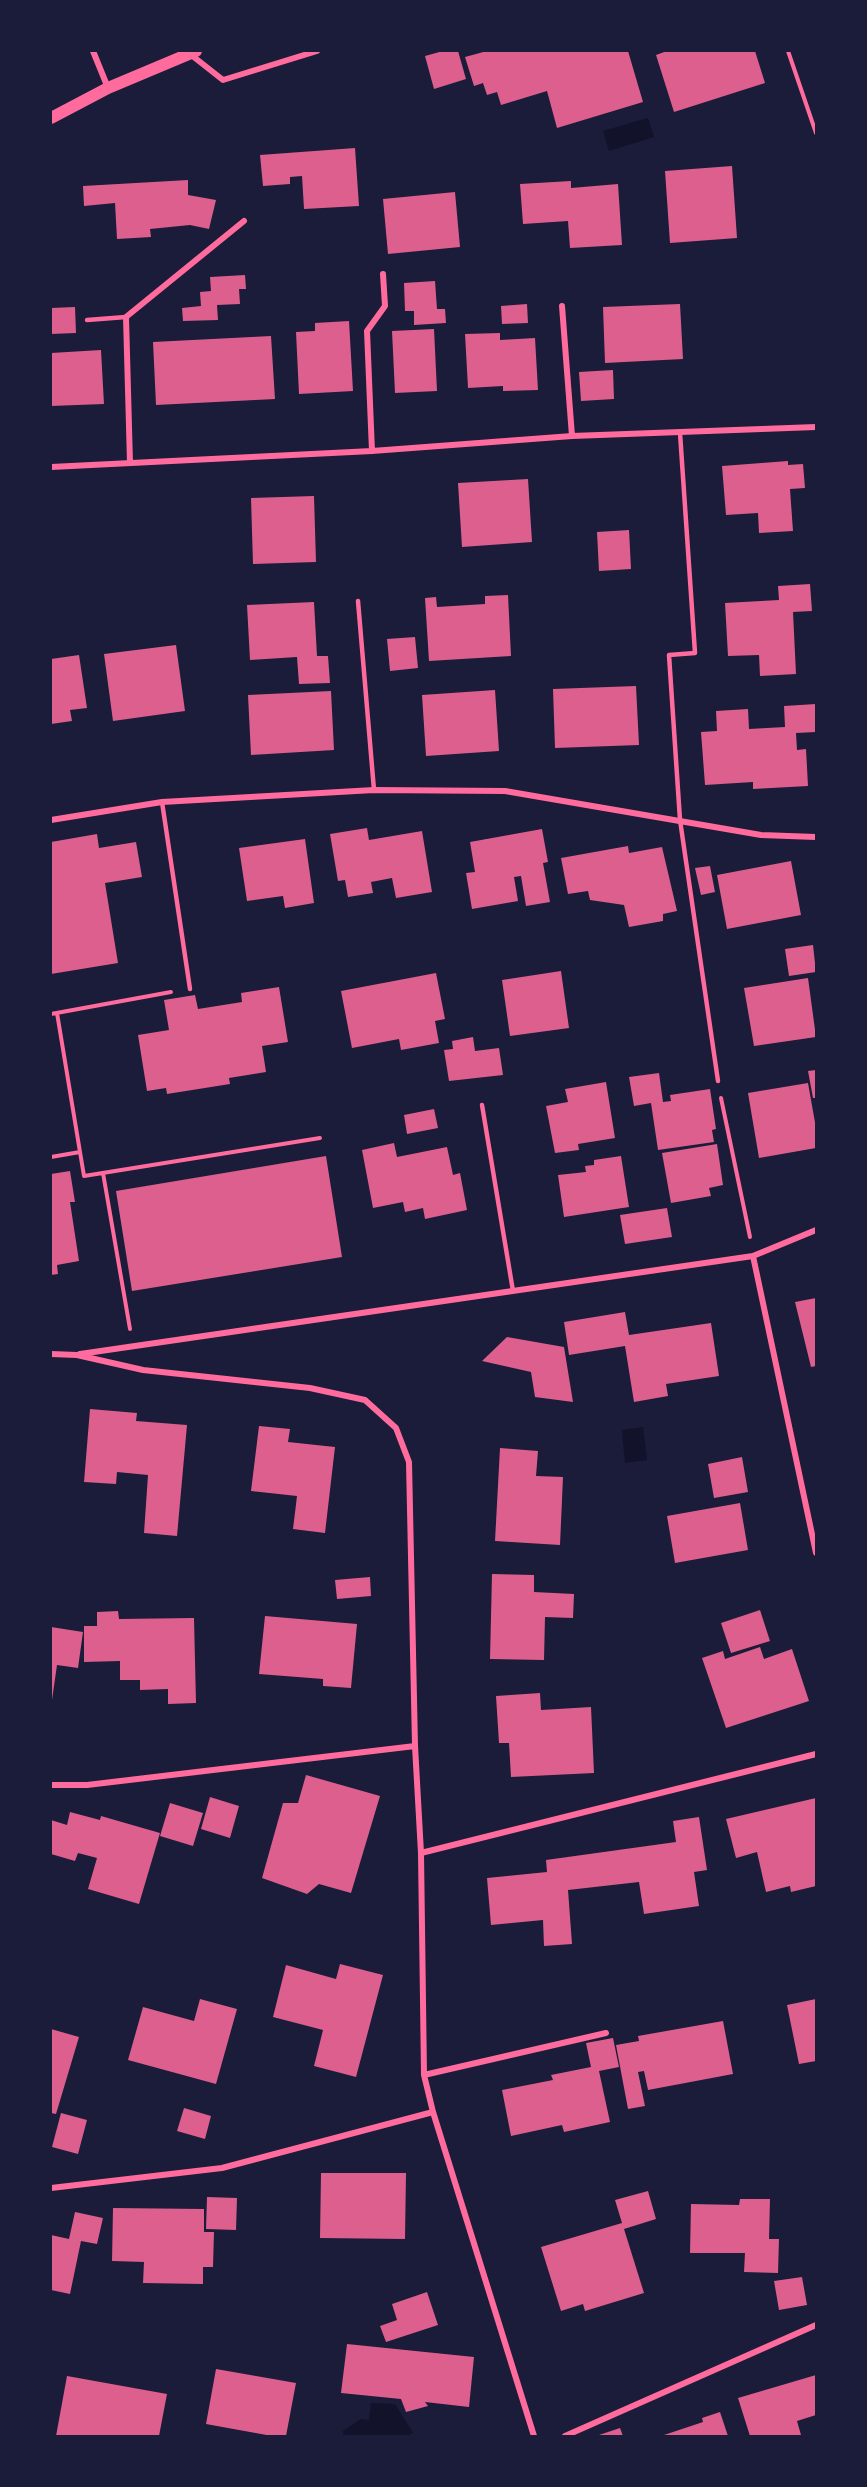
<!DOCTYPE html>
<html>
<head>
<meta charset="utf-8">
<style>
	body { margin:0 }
	#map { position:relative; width:867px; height:2487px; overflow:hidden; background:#1b1b3a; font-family:"Fira Sans",sans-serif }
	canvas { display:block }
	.frame { position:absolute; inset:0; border:52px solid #1b1b3a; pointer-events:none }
</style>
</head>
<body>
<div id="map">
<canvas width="867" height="2487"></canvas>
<div class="frame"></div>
</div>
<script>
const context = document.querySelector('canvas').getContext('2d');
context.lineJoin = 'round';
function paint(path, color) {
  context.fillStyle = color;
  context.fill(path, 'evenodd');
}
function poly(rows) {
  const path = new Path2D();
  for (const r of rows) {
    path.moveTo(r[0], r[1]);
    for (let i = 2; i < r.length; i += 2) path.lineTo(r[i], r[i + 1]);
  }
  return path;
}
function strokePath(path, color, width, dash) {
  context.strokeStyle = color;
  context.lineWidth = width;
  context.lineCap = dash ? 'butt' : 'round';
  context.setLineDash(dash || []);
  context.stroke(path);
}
paint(poly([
	[648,118,654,137,609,151,603,131],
	[643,1427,647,1460,625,1463,622,1430],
	[371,2403,395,2404,413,2433,407,2436,343,2436,343,2431,361,2419,369,2420]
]), '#12122b');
paint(poly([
	[443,51,458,51,466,79,434,89,425,56],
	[487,51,628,51,643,102,557,128,547,91,501,105,497,92,487,95,483,83,474,86,465,57],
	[667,51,755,51,765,83,674,112,656,55],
	[355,148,359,206,304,209,302,176,290,177,290,184,263,186,260,155],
	[732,166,737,238,670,243,665,171],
	[188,180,188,195,216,200,209,229,190,225,150,229,151,237,117,239,115,203,84,206,83,186],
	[571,181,571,188,618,184,622,245,570,248,568,221,523,224,520,184],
	[455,192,460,247,388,254,383,199],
	[245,275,246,289,239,289,240,304,217,305,218,320,183,321,182,308,201,306,200,292,211,291,210,277],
	[435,281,437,309,445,309,446,323,414,325,414,311,405,311,404,283],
	[527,304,528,323,502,324,501,306],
	[680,304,683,359,605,363,603,307],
	[75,307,76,333,51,334,51,308],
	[349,321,353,391,299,394,296,332,315,331,315,323],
	[434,329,437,391,395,393,392,331],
	[500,333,500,340,535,338,538,390,503,391,503,386,468,388,465,334],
	[271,336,275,399,156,405,153,342],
	[101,350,104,404,51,406,51,353],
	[613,370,614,399,581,401,579,372],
	[788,461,788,465,803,464,805,488,790,489,793,531,759,533,758,513,726,515,722,466],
	[528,479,532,542,462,547,458,483],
	[314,496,316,562,253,564,251,498],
	[629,530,631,569,599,571,597,532],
	[810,584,812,611,793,612,796,674,760,676,759,655,728,656,725,603,779,600,778,586],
	[508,595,511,656,429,661,425,598,436,597,437,607,485,604,485,596],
	[314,602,317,656,328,656,330,683,299,684,297,657,250,660,247,605],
	[415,637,418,668,390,671,387,639],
	[176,645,185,711,113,721,104,654],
	[79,655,87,708,70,710,72,721,51,724,51,659],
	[636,686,639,745,555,748,553,689],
	[495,690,499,751,426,756,422,695],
	[331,691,334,750,251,755,248,695],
	[816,704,816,732,796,733,797,750,806,749,808,786,753,789,753,782,705,785,701,732,717,731,716,711,748,709,749,729,785,727,784,706],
	[367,828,369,840,422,831,432,892,396,898,392,878,371,882,373,893,348,897,345,880,338,881,330,834],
	[542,829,548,862,543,863,550,902,526,906,521,876,514,877,518,901,472,909,466,873,475,872,470,842],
	[97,834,99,848,136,842,142,877,105,883,118,963,51,974,51,842],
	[305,839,314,903,285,908,283,896,247,901,239,848],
	[628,846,629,853,662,847,677,911,663,914,663,921,629,927,624,905,590,900,588,891,568,894,561,858],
	[791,861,801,915,727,929,717,875],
	[710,866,715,892,701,895,695,868],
	[813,945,816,972,789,976,785,949],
	[561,971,569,1028,510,1036,502,980],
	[436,973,445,1019,435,1021,439,1043,401,1050,399,1039,352,1048,341,991],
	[808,978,816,1037,754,1046,744,988],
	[279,987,288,1042,262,1046,266,1072,229,1078,230,1084,167,1094,166,1088,147,1091,138,1035,169,1030,164,1000,195,995,198,1009,242,1002,241,993],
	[473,1037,475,1051,499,1048,503,1075,449,1081,444,1050,453,1049,452,1041],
	[816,1070,816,1098,813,1098,808,1071],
	[659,1073,663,1102,671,1101,670,1095,710,1089,716,1129,712,1130,714,1142,658,1150,651,1103,634,1106,629,1077],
	[606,1082,615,1138,578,1144,579,1150,555,1153,546,1106,568,1102,565,1089],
	[808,1083,816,1128,816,1148,759,1158,748,1093],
	[434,1109,438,1128,407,1134,404,1115],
	[394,1143,397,1157,447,1147,453,1175,460,1173,467,1210,425,1219,423,1208,405,1212,403,1202,373,1208,362,1150],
	[717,1144,723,1185,709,1188,711,1196,671,1203,662,1153],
	[326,1156,342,1257,132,1291,116,1191],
	[621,1156,629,1207,564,1217,558,1175,586,1172,585,1166,594,1165,594,1160],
	[70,1171,75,1202,70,1202,79,1261,57,1265,58,1274,51,1275,51,1174],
	[667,1208,672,1237,625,1244,620,1215],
	[816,1298,816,1366,811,1367,795,1302],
	[625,1312,629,1335,711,1323,719,1376,666,1384,668,1396,634,1402,625,1346,569,1355,564,1322],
	[507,1337,564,1347,573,1402,535,1397,531,1372,482,1361],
	[90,1409,137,1413,136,1421,187,1425,177,1536,144,1533,148,1475,117,1472,116,1484,84,1482],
	[259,1426,290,1429,288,1442,335,1447,325,1533,293,1529,297,1496,251,1491],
	[500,1448,538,1451,536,1476,563,1477,560,1545,495,1541],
	[742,1457,748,1492,714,1498,708,1464],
	[740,1503,748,1550,675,1563,667,1516],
	[492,1574,534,1575,534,1592,574,1594,573,1618,545,1617,544,1660,490,1659],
	[370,1577,371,1596,337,1599,335,1580],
	[760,1610,770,1641,731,1653,721,1623],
	[118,1611,119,1619,194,1618,196,1703,168,1704,168,1689,140,1690,140,1680,120,1680,120,1661,84,1662,84,1626,97,1626,97,1612],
	[265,1616,357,1624,351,1688,323,1686,323,1679,259,1674],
	[51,1627,83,1632,78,1668,57,1665,52,1700],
	[760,1647,764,1659,792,1649,809,1701,726,1728,702,1658,723,1651,725,1659],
	[540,1693,541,1710,591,1707,594,1773,511,1777,509,1743,499,1743,496,1696],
	[306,1775,380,1796,351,1893,319,1884,307,1894,262,1878,283,1803,298,1803],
	[210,1797,239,1806,230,1838,201,1829],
	[816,1798,816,1886,791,1892,790,1886,766,1892,757,1852,736,1858,726,1819],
	[170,1803,203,1813,193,1846,160,1836],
	[70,1812,100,1820,101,1816,160,1833,139,1904,88,1889,97,1858,78,1853,75,1861,51,1854,51,1820,67,1825],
	[699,1817,707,1870,694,1872,699,1906,644,1914,639,1882,568,1890,572,1944,544,1946,543,1920,491,1925,487,1878,547,1872,546,1860,676,1842,673,1821],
	[340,1964,383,1975,356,2077,314,2066,323,2030,273,2017,286,1965,336,1979],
	[200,1999,237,2009,216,2084,128,2060,143,2007,194,2021],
	[816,1999,816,2061,799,2064,787,2005],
	[723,2021,733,2074,648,2090,644,2071,638,2072,645,2106,628,2109,616,2045,639,2041,638,2036],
	[51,2029,79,2037,56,2114,51,2113],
	[613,2038,619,2067,599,2071,610,2122,564,2132,562,2125,511,2136,502,2090,553,2080,551,2075,591,2067,586,2043],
	[184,2108,211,2116,205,2139,177,2131],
	[61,2113,87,2120,78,2154,52,2147],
	[321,2173,406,2173,405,2239,320,2238],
	[648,2191,656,2219,624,2229,644,2293,585,2311,583,2304,561,2311,541,2247,622,2223,615,2200],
	[207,2197,237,2198,236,2230,206,2229],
	[740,2199,770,2199,769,2239,779,2239,778,2273,744,2272,745,2253,690,2253,691,2204,739,2205],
	[113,2208,204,2209,204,2232,214,2232,213,2267,203,2267,203,2284,143,2283,144,2262,112,2261],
	[75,2212,103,2218,97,2244,81,2241,70,2294,51,2290,51,2235,69,2239],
	[802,2277,807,2305,779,2310,774,2281],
	[427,2292,438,2325,386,2342,380,2326,397,2320,392,2304],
	[347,2344,474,2357,469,2407,425,2402,428,2406,406,2412,401,2399,341,2393],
	[216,2369,296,2383,286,2436,272,2436,206,2424],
	[816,2375,816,2415,797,2421,801,2435,750,2436,738,2398],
	[67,2376,167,2394,159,2436,56,2436],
	[720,2412,728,2436,661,2436,703,2422,702,2418],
	[620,2428,623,2436,596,2436]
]), '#dd5f8e');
strokePath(poly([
	[788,51,816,133],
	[51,1014,171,992],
	[721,1098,750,1237],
	[80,1152,84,1176,320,1138],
	[51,1157,80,1152,57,1013],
	[103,1173,130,1329]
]), '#ff6b9d', 4);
strokePath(poly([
	[87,320,126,317],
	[680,433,695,653,669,655,680,820,718,1081],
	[358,601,374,790],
	[162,802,190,989],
	[482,1105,513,1291]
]), '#ff6b9d', 4.5);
strokePath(poly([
	[93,51,108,88],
	[190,54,223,80,317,51],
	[562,306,572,436],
	[372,451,367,331,385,306,383,274],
	[130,463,126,317,244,221],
	[51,467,372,451,572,436,816,427],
	[51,820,162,802,374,790,505,791,761,835,816,837],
	[753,1256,816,1553],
	[51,1354,77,1355,143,1370,310,1388,365,1400,396,1428,409,1462,415,1746,421,1853,424,2075,433,2112,534,2436],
	[80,1354,753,1256,816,1230],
	[51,1785,87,1785,415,1746],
	[421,1853,816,1754],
	[424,2075,606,2033],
	[51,2188,222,2168,433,2112],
	[565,2436,816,2325]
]), '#ff6b9d', 6);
strokePath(poly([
	[51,118,108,88,196,51]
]), '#ff6b9d', 12);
</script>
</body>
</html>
